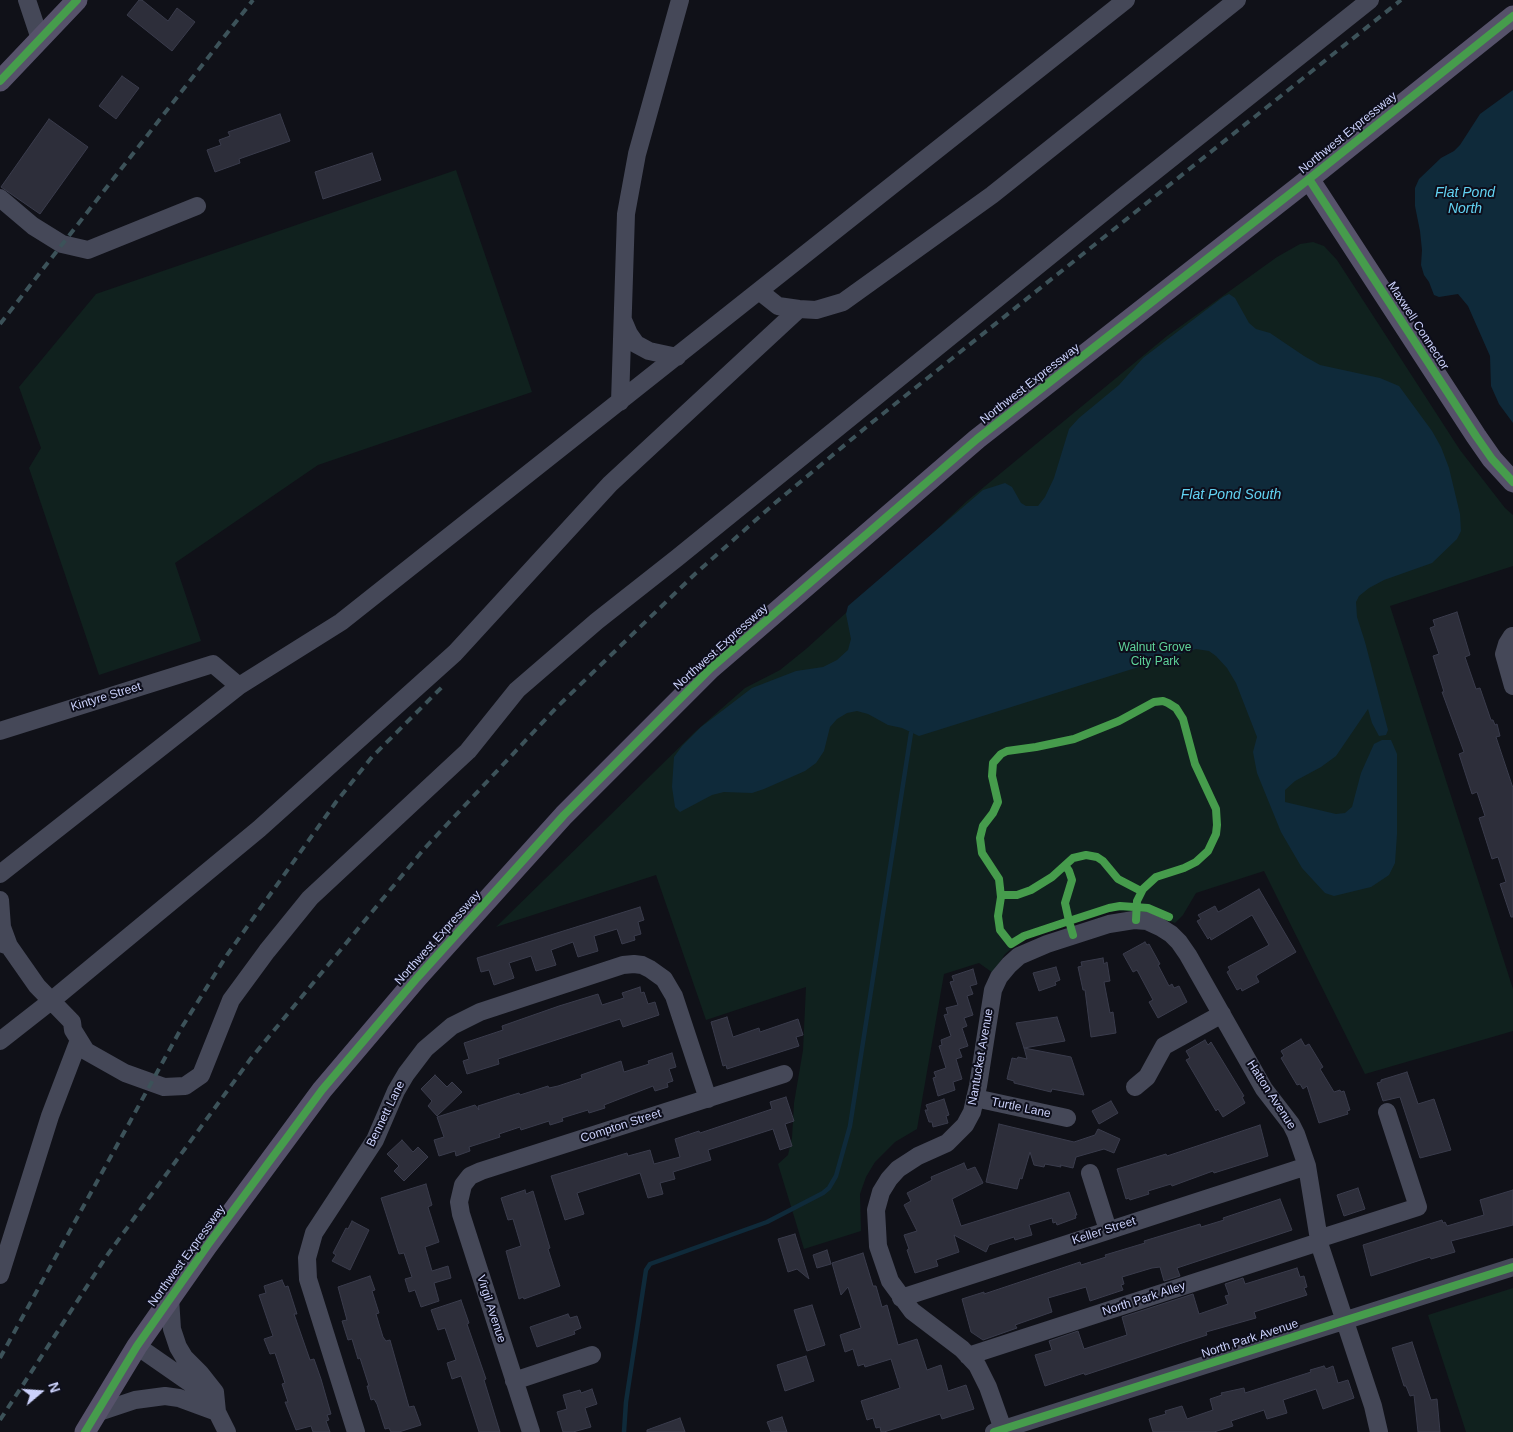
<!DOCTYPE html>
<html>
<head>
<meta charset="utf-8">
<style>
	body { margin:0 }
	#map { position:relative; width:1513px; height:1432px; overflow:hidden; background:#101118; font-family:Arial,sans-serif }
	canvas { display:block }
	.north { position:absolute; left:15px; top:1367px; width:50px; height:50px; -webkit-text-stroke:4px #0d0e1b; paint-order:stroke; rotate:72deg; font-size:14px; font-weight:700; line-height:20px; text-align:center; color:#cbd1fb }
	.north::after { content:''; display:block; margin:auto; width:18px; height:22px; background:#cbd1fb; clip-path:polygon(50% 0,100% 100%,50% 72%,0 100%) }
</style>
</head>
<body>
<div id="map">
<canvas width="1513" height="1432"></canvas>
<div class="north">N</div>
</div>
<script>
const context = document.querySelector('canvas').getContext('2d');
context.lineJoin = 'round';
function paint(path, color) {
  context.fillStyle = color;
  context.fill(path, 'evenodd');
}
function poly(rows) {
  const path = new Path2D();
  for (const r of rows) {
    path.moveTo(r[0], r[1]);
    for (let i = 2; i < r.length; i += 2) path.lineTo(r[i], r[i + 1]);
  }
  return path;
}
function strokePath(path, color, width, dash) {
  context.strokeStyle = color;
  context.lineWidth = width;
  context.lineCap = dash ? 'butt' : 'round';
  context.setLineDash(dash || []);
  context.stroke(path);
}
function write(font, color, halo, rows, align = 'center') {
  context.font = font + ' Arial,sans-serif';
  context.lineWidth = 4;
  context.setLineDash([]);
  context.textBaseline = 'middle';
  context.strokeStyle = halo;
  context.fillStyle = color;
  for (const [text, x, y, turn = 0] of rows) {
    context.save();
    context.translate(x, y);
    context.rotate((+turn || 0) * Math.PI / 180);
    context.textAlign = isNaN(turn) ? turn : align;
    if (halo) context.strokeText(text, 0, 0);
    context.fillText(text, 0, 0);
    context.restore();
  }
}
paint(poly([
	[456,170,532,392,318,465,175,563,201,641,99,675,29,468,41,448,19,387,96,294],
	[1313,242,1324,246,1337,260,1460,450,1505,508,1513,515,1513,566,1390,606,1513,989,1513,1031,1365,1074,1264,871,1196,893,1183,915,1175,923,1159,917,1137,912,1114,911,1099,915,1028,938,1017,944,1005,954,993,973,979,963,944,974,917,1129,895,1142,875,1162,866,1177,860,1194,861,1231,804,1249,778,1164,788,1155,792,1138,794,1103,803,1050,806,987,706,1020,656,875,496,927,696,731,745,688,780,670,806,649,909,556,967,501,1167,336,1277,257,1300,244],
	[1513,1288,1513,1432,1466,1432,1428,1315]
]), '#10211e');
paint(poly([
	[1513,90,1513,423,1499,404,1491,386,1490,356,1468,306,1458,294,1439,297,1434,295,1429,282,1424,275,1421,265,1422,250,1420,231,1415,206,1415,188,1419,179,1441,158,1454,151,1460,145,1480,114],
	[1229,294,1235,298,1249,323,1256,329,1270,333,1304,356,1320,365,1380,378,1399,386,1432,431,1441,447,1449,468,1460,514,1461,531,1457,539,1432,563,1384,580,1369,588,1359,596,1356,602,1357,617,1365,642,1388,730,1386,735,1379,736,1372,723,1368,709,1336,756,1321,767,1295,781,1285,790,1285,802,1336,814,1345,813,1352,807,1361,773,1374,744,1382,740,1391,740,1397,754,1397,834,1395,863,1389,875,1371,887,1334,896,1325,893,1302,868,1281,832,1257,773,1253,752,1257,737,1236,683,1227,668,1216,656,1209,651,1196,649,919,736,902,728,888,725,868,714,857,711,847,713,837,719,830,727,824,751,816,763,805,771,764,789,752,793,724,792,712,795,680,812,675,807,672,787,674,757,682,746,701,727,752,688,796,671,823,667,837,660,848,650,851,639,846,614,848,606,983,490,1005,483,1012,487,1021,503,1026,506,1038,506,1045,497,1054,478,1069,429,1079,418,1119,385,1143,358,1223,297]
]), '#0f2a3a');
strokePath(poly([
	[624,1432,626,1402,646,1270,650,1264,767,1222,823,1193,829,1188,836,1176,850,1126,911,733]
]), '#0f2a3a', 4.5);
const building = poly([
	[139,0,142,0,168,21,177,8,195,22,172,51,127,15,139,0],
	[122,76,139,88,116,119,99,106,122,76],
	[280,114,290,141,239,159,240,163,215,172,207,150,221,145,219,140,230,136,228,132,280,114],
	[49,119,88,147,40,214,1,187,49,119],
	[372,153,381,180,323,199,315,172,372,153],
	[1457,612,1470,655,1465,657,1476,689,1480,688,1491,720,1493,720,1495,725,1497,724,1500,736,1496,737,1513,788,1513,917,1511,917,1500,884,1506,882,1498,857,1492,859,1479,818,1485,816,1477,792,1472,794,1459,754,1464,752,1442,692,1444,692,1433,656,1439,654,1430,628,1435,626,1433,620,1457,612],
	[1259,889,1296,952,1259,974,1256,976,1259,982,1242,991,1241,988,1237,990,1227,972,1230,970,1228,967,1269,945,1252,915,1211,940,1210,937,1208,939,1197,921,1201,919,1198,915,1215,906,1218,912,1222,910,1259,889],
	[640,907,644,920,638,922,641,934,634,936,635,940,622,944,617,929,594,936,598,951,578,957,573,942,551,950,556,965,536,971,531,956,509,963,514,978,494,985,489,970,481,972,477,958,640,907],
	[1145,942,1147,945,1149,944,1160,964,1158,965,1169,986,1172,984,1174,988,1179,986,1187,1002,1158,1018,1149,1002,1153,1000,1137,970,1133,972,1123,954,1145,942],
	[1103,958,1104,964,1107,962,1110,981,1104,982,1110,1013,1113,1012,1116,1033,1091,1037,1085,990,1083,990,1078,967,1082,966,1081,962,1103,958],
	[1056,967,1060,980,1055,982,1056,985,1039,991,1033,973,1056,967],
	[973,969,977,984,970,986,973,994,967,996,973,1015,964,1018,967,1026,962,1028,968,1046,959,1049,962,1057,956,1059,962,1079,953,1082,955,1090,938,1096,933,1078,936,1077,934,1072,946,1068,939,1046,942,1045,941,1040,951,1036,944,1015,948,1014,946,1008,958,1005,950,982,954,981,952,976,973,969],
	[640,987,641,993,644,992,648,1004,655,1002,659,1015,623,1027,620,1019,498,1059,499,1064,467,1074,463,1061,469,1059,464,1043,503,1030,502,1026,559,1006,598,994,602,1005,624,998,622,993,640,987],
	[727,1017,733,1037,759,1028,760,1032,798,1019,803,1035,796,1037,799,1046,727,1069,726,1065,723,1066,711,1022,727,1017],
	[1057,1017,1065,1041,1024,1048,1016,1023,1057,1017],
	[1301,1039,1305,1046,1309,1044,1323,1067,1320,1069,1334,1092,1340,1090,1341,1092,1344,1091,1350,1110,1347,1111,1348,1114,1319,1123,1307,1086,1303,1089,1300,1084,1297,1085,1281,1058,1284,1056,1281,1051,1301,1039],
	[1205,1040,1208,1045,1211,1042,1244,1096,1242,1097,1245,1103,1223,1117,1218,1109,1216,1111,1186,1060,1190,1058,1186,1051,1205,1040],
	[1024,1048,1071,1057,1084,1095,1052,1089,1051,1092,1014,1083,1014,1081,1007,1079,1012,1058,1017,1059,1018,1057,1027,1059,1024,1048],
	[672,1053,676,1067,669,1069,673,1081,667,1083,668,1087,655,1091,653,1086,604,1105,605,1108,589,1113,588,1110,562,1118,563,1121,550,1125,549,1121,521,1130,520,1127,499,1134,500,1137,469,1147,470,1151,456,1156,455,1151,439,1156,434,1140,444,1137,437,1117,475,1105,479,1110,478,1106,519,1093,520,1095,548,1086,549,1088,558,1086,582,1078,581,1075,621,1061,624,1072,649,1064,648,1061,672,1053],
	[1407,1072,1418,1104,1434,1099,1451,1150,1420,1158,1400,1097,1383,1101,1377,1083,1381,1082,1381,1080,1407,1072],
	[435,1075,447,1087,452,1082,462,1092,437,1116,428,1106,432,1101,421,1089,435,1075],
	[786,1097,794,1121,785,1124,792,1146,780,1150,773,1129,708,1150,711,1160,673,1172,675,1179,660,1183,663,1194,648,1198,640,1173,577,1193,584,1214,565,1220,551,1176,627,1153,628,1156,650,1150,654,1164,680,1157,675,1139,699,1131,700,1133,772,1109,770,1102,786,1097],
	[944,1099,949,1115,946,1116,948,1123,933,1127,932,1122,929,1122,925,1110,928,1110,926,1105,944,1099],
	[1111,1101,1118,1113,1099,1124,1092,1111,1111,1101],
	[999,1124,1074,1142,1095,1135,1098,1129,1120,1139,1114,1153,1104,1149,1076,1157,1073,1168,1060,1165,1061,1167,1045,1164,1044,1167,1034,1165,1030,1152,1022,1179,1020,1178,1017,1189,986,1182,999,1124],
	[1260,1125,1268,1156,1214,1173,1213,1171,1172,1186,1171,1184,1148,1191,1149,1194,1130,1200,1129,1198,1126,1199,1117,1169,1166,1154,1167,1156,1260,1125],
	[402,1140,413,1152,418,1147,428,1157,404,1181,394,1171,399,1166,387,1154,402,1140],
	[964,1163,967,1170,975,1167,983,1183,952,1199,961,1226,1069,1192,1077,1215,1075,1215,1076,1218,1057,1225,1056,1222,1053,1223,1052,1218,1029,1225,1032,1235,1015,1240,1014,1237,989,1245,986,1252,954,1235,959,1252,936,1260,938,1266,915,1273,907,1250,909,1249,904,1235,917,1231,904,1205,911,1201,907,1193,932,1180,931,1177,964,1163],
	[426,1184,432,1205,428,1207,439,1242,425,1247,432,1271,448,1266,451,1278,434,1283,439,1301,421,1307,415,1290,409,1292,405,1279,412,1277,404,1253,399,1254,381,1198,426,1184],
	[1358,1188,1365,1209,1344,1216,1337,1195,1358,1188],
	[525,1190,526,1194,533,1191,550,1248,548,1249,560,1286,524,1299,523,1297,519,1299,506,1251,521,1246,513,1219,508,1220,501,1198,525,1190],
	[1513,1190,1513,1225,1451,1241,1455,1252,1431,1259,1430,1257,1371,1276,1363,1245,1442,1220,1443,1223,1445,1222,1447,1226,1484,1215,1480,1200,1513,1190],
	[1280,1199,1292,1230,1177,1268,1180,1276,1164,1281,1160,1267,1152,1268,1122,1277,1124,1284,1121,1285,1123,1290,1090,1301,1086,1287,1048,1298,1052,1312,1015,1325,1017,1328,983,1340,971,1332,962,1299,984,1292,984,1294,1080,1262,1081,1265,1106,1257,1105,1255,1145,1243,1144,1241,1200,1224,1201,1227,1224,1220,1223,1218,1280,1199],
	[352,1221,369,1230,350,1270,332,1261,336,1255,333,1253,346,1228,348,1229,352,1221],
	[795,1234,809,1279,797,1269,788,1272,778,1239,795,1234],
	[827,1250,831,1264,817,1268,813,1255,827,1250],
	[863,1253,873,1286,876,1286,882,1307,887,1305,898,1345,917,1339,927,1370,941,1365,948,1391,966,1385,974,1409,942,1419,940,1414,884,1432,881,1432,880,1427,876,1428,873,1418,867,1420,861,1401,900,1388,891,1359,865,1367,864,1364,858,1366,853,1349,845,1352,840,1335,861,1328,848,1287,841,1295,832,1263,863,1253],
	[1297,1268,1300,1277,1304,1276,1307,1287,1304,1288,1307,1295,1254,1312,1256,1318,1206,1332,1207,1335,1179,1344,1085,1375,1084,1373,1045,1386,1035,1355,1052,1350,1049,1341,1078,1331,1084,1349,1127,1335,1122,1317,1193,1294,1199,1314,1228,1304,1225,1296,1229,1295,1225,1284,1243,1278,1245,1284,1297,1268],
	[370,1276,375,1290,372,1291,379,1313,376,1314,383,1337,386,1341,390,1340,409,1407,414,1406,421,1425,399,1432,391,1432,389,1428,385,1429,377,1404,374,1399,371,1400,367,1386,369,1386,360,1358,358,1359,352,1339,348,1340,342,1321,347,1320,338,1287,370,1276],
	[282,1280,285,1287,288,1286,297,1314,294,1314,310,1360,314,1359,321,1379,331,1414,327,1415,329,1420,326,1421,330,1432,313,1432,311,1426,296,1430,285,1402,288,1402,282,1384,285,1383,275,1353,270,1354,264,1339,273,1336,259,1295,266,1293,264,1286,282,1280],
	[461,1300,469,1323,467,1324,486,1379,484,1380,500,1432,479,1432,461,1376,452,1379,447,1363,456,1360,445,1328,438,1330,431,1310,461,1300],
	[812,1305,825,1345,807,1351,794,1310,812,1305],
	[568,1314,570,1318,577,1316,581,1328,574,1331,575,1334,537,1347,530,1327,568,1314],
	[1412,1342,1431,1400,1437,1399,1440,1432,1418,1432,1414,1395,1410,1396,1406,1386,1404,1386,1392,1348,1412,1342],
	[806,1356,814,1381,785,1391,777,1365,806,1356],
	[1324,1366,1326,1369,1333,1366,1338,1383,1348,1380,1354,1398,1323,1409,1316,1389,1283,1400,1287,1413,1267,1419,1264,1410,1231,1421,1233,1426,1214,1432,1153,1432,1149,1419,1166,1414,1165,1411,1182,1406,1187,1419,1213,1410,1210,1399,1222,1395,1221,1393,1244,1388,1245,1393,1311,1372,1310,1370,1324,1366],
	[592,1389,597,1404,585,1408,591,1427,573,1432,563,1432,557,1412,567,1409,563,1395,580,1390,581,1393,592,1389],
	[782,1417,787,1432,771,1432,767,1422,782,1417],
	[680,1418,685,1432,647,1432,647,1430,680,1418]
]);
paint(building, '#2d2e3a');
strokePath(building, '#3a3c4c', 1);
strokePath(poly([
	[27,0,40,39],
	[0,198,33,226,62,244,88,250,197,206],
	[759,291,778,306,799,309,816,310,843,302,992,195,1237,0],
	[623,320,629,334,636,344,649,351,677,357],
	[620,402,626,214,637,154,680,0],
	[1512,636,1507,644,1504,654,1513,686],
	[0,731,213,664,239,686],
	[0,874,239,686,341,622,1126,0],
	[0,900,2,927,9,946],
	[0,943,9,946,37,986,72,1022,73,1030,86,1051,125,1073,164,1087,185,1086,201,1075,231,1000,267,951,310,898,468,751,517,690,597,621,677,558,1120,199,1370,0],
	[0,1041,51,1001,259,829,455,653,610,484,799,309],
	[1135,1087,1147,1077,1164,1046,1222,1014],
	[975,1098,1067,1118],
	[1090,1173,1108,1230],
	[1318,1239,1418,1207,1387,1112],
	[0,1275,50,1116,79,1040],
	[170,1298,172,1329,178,1347,184,1357,200,1373,215,1392,217,1412],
	[901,1298,1307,1166],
	[137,1346,196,1387,217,1412,227,1432],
	[968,1356,1319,1242],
	[514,1381,592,1355],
	[96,1413,135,1400,165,1396,179,1398,217,1412],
	[356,1432,308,1279,307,1258,314,1233,375,1140,396,1091,406,1074,425,1049,452,1026,480,1012,623,965,634,964,642,965,650,969,664,979,674,996,708,1099],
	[531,1432,461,1214,459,1202,463,1185,470,1176,481,1171,784,1074],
	[994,1432,1513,1267],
	[1004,1432,988,1387,977,1365,962,1349,912,1311,890,1281,878,1246,876,1210,881,1192,889,1179,898,1169,918,1156,947,1143,965,1125,972,1112,978,1086,993,990,999,977,1009,965,1019,956,1047,944,1109,924,1134,920,1147,921,1160,927,1171,934,1179,942,1188,955,1264,1089,1291,1124,1296,1134,1307,1166,1320,1246,1373,1406,1379,1432]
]), '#454858', 18);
strokePath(poly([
	[0,81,77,0],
	[1309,179,1476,436,1492,459,1513,482],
	[85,1432,137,1346,207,1246,322,1090,417,978,564,815,710,669,977,439,1309,179,1513,16]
]), '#56526a', 21);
strokePath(poly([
	[0,324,253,0],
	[0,1358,182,1027,227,955,336,802,372,757,443,686],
	[0,1420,108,1254,252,1057,424,849,556,708,695,574,775,503,870,424,1401,0]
]), '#3c5259', 4, [8, 6]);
strokePath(poly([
	[0,81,77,0],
	[1309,179,1476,436,1492,459,1513,482],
	[1065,865,1069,871,1072,880,1065,903,1069,921,1109,908,1120,906,1148,908,1169,917],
	[1001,895,1017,895,1031,890,1052,877,1073,858,1086,855,1097,857,1103,861,1118,879,1141,891],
	[1073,935,1069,921,1024,936,1011,944,1000,930,998,916,1001,897,999,879,982,853,980,838,983,826,993,813,998,802,992,776,993,763,1001,754,1007,751,1036,747,1074,739,1119,721,1154,702,1163,701,1168,703,1176,708,1183,719,1195,764,1216,809,1217,825,1216,834,1208,851,1196,862,1184,868,1156,877,1143,889,1137,901,1136,920],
	[85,1432,137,1346,207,1246,322,1090,417,978,564,815,710,669,977,439,1309,179,1513,16],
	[994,1432,1513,1267]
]), '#469c4c', 8);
write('12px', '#cbd1fb', '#0d0e1b', [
	["Northwest Expressway",1348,133,-39],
	["Maxwell Connector",1418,326,57],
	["Northwest Expressway",1030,384,-38],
	["Northwest Expressway",721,647,-42],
	["Kintyre Street",106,697,-17],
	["Northwest Expressway",438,938,-48],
	["Nantucket Avenue",981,1057,-80],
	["Hatton Avenue",1271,1095,57],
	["Turtle Lane",1021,1108,12],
	["Bennett Lane",386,1114,-64],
	["Compton Street",621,1126,-18],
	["Keller Street",1104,1231,-18],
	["Northwest Expressway",187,1256,-54],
	["North Park Alley",1144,1299,-18],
	["Virgil Avenue",491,1309,72],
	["North Park Avenue",1250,1339,-18]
]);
write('12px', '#5fd39a', '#0d0e1b', [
	["Walnut Grove",1155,648],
	["City Park",1155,662]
]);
write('italic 14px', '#62d2f2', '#0d0e1b', [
	["Flat Pond",1465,193],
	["North",1465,209],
	["Flat Pond South",1231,495]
]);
</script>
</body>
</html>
